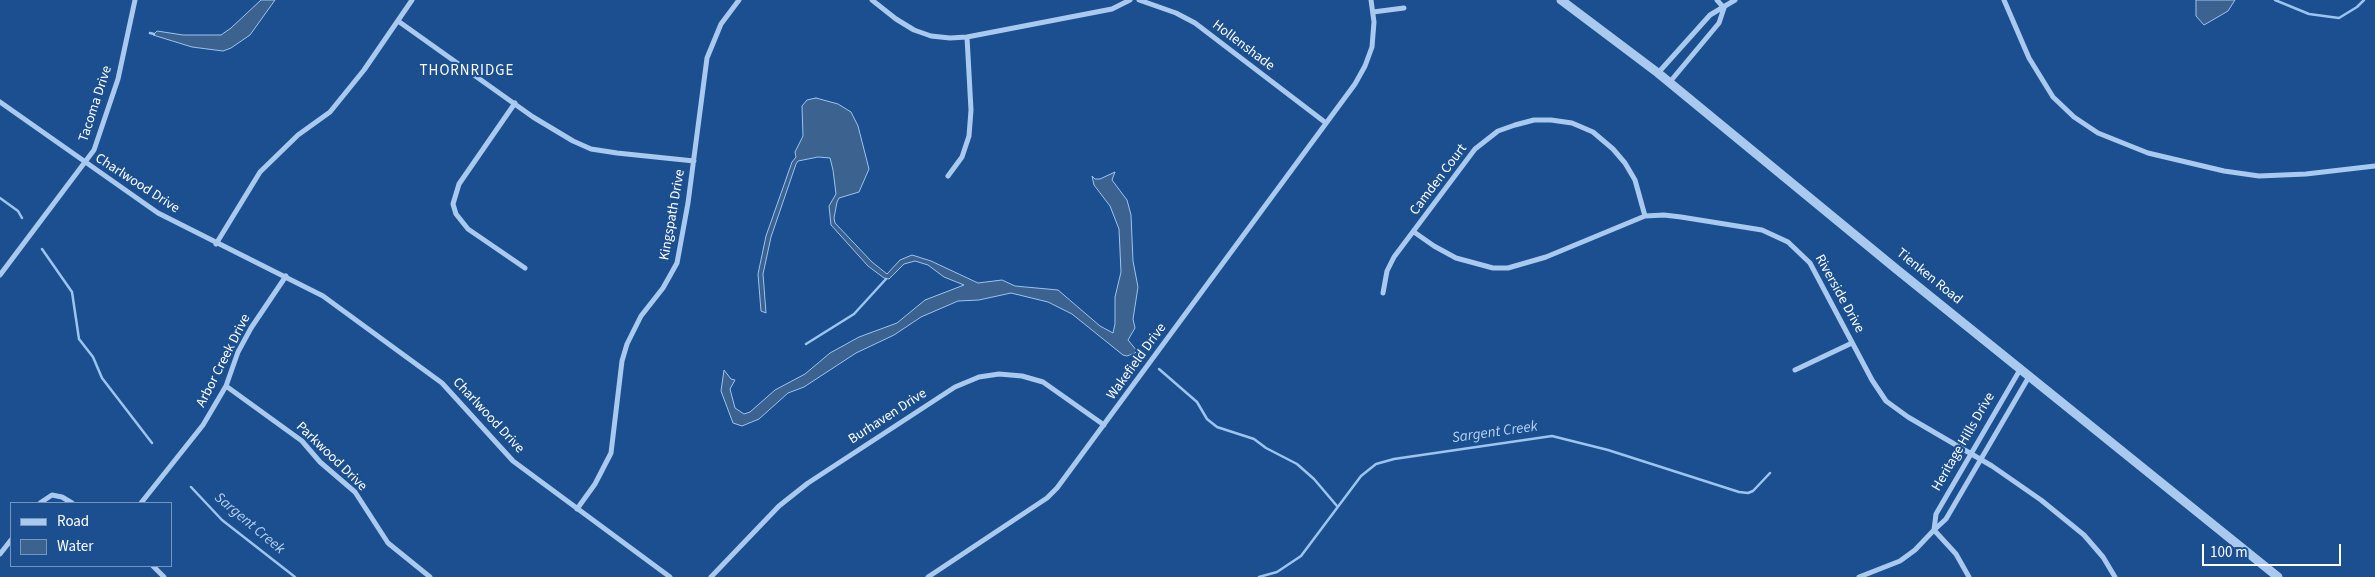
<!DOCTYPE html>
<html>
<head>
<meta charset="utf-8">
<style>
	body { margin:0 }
	#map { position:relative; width:2375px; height:577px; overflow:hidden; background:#1b4f8f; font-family:"Source Sans 3",sans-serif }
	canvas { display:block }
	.legend { position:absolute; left:10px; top:502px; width:162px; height:65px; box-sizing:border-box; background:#1b4f8f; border:1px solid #7695bc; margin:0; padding:6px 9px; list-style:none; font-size:15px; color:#fff }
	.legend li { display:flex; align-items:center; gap:10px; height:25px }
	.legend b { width:25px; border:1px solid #7695bc }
	.scale { position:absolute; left:2202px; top:544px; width:139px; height:22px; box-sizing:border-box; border:2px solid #fff; border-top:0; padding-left:6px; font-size:15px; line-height:18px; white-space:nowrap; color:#fff; -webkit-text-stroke:4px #1b4f8f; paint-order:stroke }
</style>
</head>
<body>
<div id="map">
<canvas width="2375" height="577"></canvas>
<ul class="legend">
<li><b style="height:6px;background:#a9c9ee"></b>Road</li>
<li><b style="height:14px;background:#3c6290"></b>Water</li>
</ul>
<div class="scale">100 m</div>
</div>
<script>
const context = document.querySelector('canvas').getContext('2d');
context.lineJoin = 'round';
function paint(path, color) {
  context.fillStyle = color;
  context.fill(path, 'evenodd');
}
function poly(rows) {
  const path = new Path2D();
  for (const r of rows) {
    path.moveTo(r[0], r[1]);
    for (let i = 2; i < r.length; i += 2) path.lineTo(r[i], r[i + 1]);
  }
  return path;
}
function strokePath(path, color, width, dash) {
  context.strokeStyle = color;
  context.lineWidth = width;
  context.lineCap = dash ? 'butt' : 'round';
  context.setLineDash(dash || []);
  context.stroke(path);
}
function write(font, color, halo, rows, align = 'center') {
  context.font = font + ' "Source Sans 3",sans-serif';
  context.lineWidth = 4.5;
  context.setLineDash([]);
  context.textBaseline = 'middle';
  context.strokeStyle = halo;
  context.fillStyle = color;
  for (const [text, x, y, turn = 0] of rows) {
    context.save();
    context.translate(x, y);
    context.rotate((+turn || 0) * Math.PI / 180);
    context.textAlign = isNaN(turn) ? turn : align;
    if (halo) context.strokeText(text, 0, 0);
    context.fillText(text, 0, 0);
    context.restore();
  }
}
const water = poly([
	[261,0,275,0,250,35,231,48,223,51,192,47,153,35,157,31,183,35,221,35,231,28,261,0],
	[2196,0,2235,0,2228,11,2204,25,2196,16,2196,0],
	[816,98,838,104,851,112,858,126,869,169,859,192,839,198,837,202,834,218,835,223,872,262,887,274,900,260,912,255,931,261,978,283,1002,280,1015,286,1058,290,1100,326,1113,333,1115,324,1115,297,1121,272,1119,229,1110,206,1094,185,1092,176,1095,179,1100,179,1115,172,1112,180,1127,200,1131,215,1133,261,1138,287,1133,319,1135,328,1128,340,1137,351,1135,353,1127,356,1123,355,1072,314,1048,302,1011,293,979,300,958,301,921,317,894,335,856,353,804,387,788,393,759,419,742,426,733,423,721,391,724,370,731,379,735,380,730,389,735,408,744,414,750,412,775,390,805,374,830,353,859,337,897,323,925,300,964,285,944,277,928,265,915,261,904,264,889,279,884,278,868,266,831,225,829,206,836,194,833,170,830,158,818,157,798,161,796,164,771,237,763,274,766,313,761,311,758,274,766,236,792,162,796,157,795,152,803,136,802,106,807,100,816,98]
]);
paint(water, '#3c6290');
strokePath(water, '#9cc4f0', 1);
strokePath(poly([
	[2275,0,2309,14,2339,18,2357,7,2364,0],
	[150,33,154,34],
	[0,198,18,211,22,218],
	[42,249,72,292,79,339,93,357,102,378,152,443],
	[806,344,854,314,886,279],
	[1159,369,1197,402,1207,419,1217,427,1254,439,1266,448,1297,464,1314,479,1337,506],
	[191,487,222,520,295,577],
	[1259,577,1277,572,1301,556,1361,476,1376,464,1394,459,1552,436,1608,450,1739,492,1748,493,1753,491,1770,473]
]), '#9cc4f0', 2.5);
strokePath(poly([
	[872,0,896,19,914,30,931,36,950,38,967,37,1112,9,1130,0],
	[1139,0,1176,13,1195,23,1326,123],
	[1717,0,1724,8],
	[2004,0,2029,58,2053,97,2074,117,2098,133,2148,153,2224,171,2259,176,2306,174,2375,166],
	[1373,12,1404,8],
	[398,21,533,117,573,141,591,149,617,153,694,161],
	[1658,73,1710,15,1735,0],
	[1669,83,1719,23,1724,8],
	[0,102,158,213,323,296,442,383,513,461,670,577],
	[515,103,459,184,453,204,456,214,468,229,525,268],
	[948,176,962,157,969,136,971,110,967,37],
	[1414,232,1434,246,1456,258,1493,268,1508,268,1546,257,1645,216,1664,215,1681,217,1762,230,1788,242,1810,263,1872,380,1886,401,1908,417,1992,466,2041,500,2084,535,2103,557,2115,577],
	[216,244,260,172,298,135,330,112,364,70,412,0],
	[0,275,94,150,118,79,135,0],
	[1383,293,1387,271,1394,257,1475,149,1498,131,1515,125,1534,120,1551,120,1572,123,1593,132,1613,149,1625,163,1635,180,1645,216],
	[2021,368,1936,514,1934,530,1946,519,2030,375],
	[1795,370,1852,343],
	[226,386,302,441,320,462,355,492,388,543,430,577],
	[40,503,52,495,62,497,72,503],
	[141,503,203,425,226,386,238,352,251,328,286,276],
	[577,509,595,484,611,453,622,361,627,344,641,316,663,288,677,263,688,203,707,58,721,24,739,0],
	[0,554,11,540],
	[153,566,164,577],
	[711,577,779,506,808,483,955,387,979,377,999,374,1022,376,1043,382,1104,425],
	[928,577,1047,498,1057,488,1355,84,1365,66,1372,47,1374,22,1371,0],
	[1859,577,1900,561,1915,550,1934,530,1956,554,1969,577]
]), '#a9c9ee', 5);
strokePath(poly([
	[1561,0,1658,73,1895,268,2278,577]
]), '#a9c9ee', 9);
write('14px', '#fff', '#1b4f8f', [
	["Hollenshade",1243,46,37],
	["Tacoma Drive",96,104,-72],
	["Camden Court",1439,180,-53],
	["Charlwood Drive",137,184,33],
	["Kingspath Drive",673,215,-80],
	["Tienken Road",1929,277,39],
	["Riverside Drive",1839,294,61],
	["Arbor Creek Drive",224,361,-63],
	["Wakefield Drive",1137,362,-54],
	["Charlwood Drive",488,416,47],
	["Burhaven Drive",888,417,-33],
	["Heritage Hills Drive",1964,442,-60],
	["Parkwood Drive",331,457,44]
]);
context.letterSpacing = '1px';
write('15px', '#fff', '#1b4f8f', [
	["THORNRIDGE",467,72]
]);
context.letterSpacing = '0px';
write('italic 15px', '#b5d3f5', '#1b4f8f', [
	["Sargent Creek",1495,433,-8],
	["Sargent Creek",249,524,40]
]);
</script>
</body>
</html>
